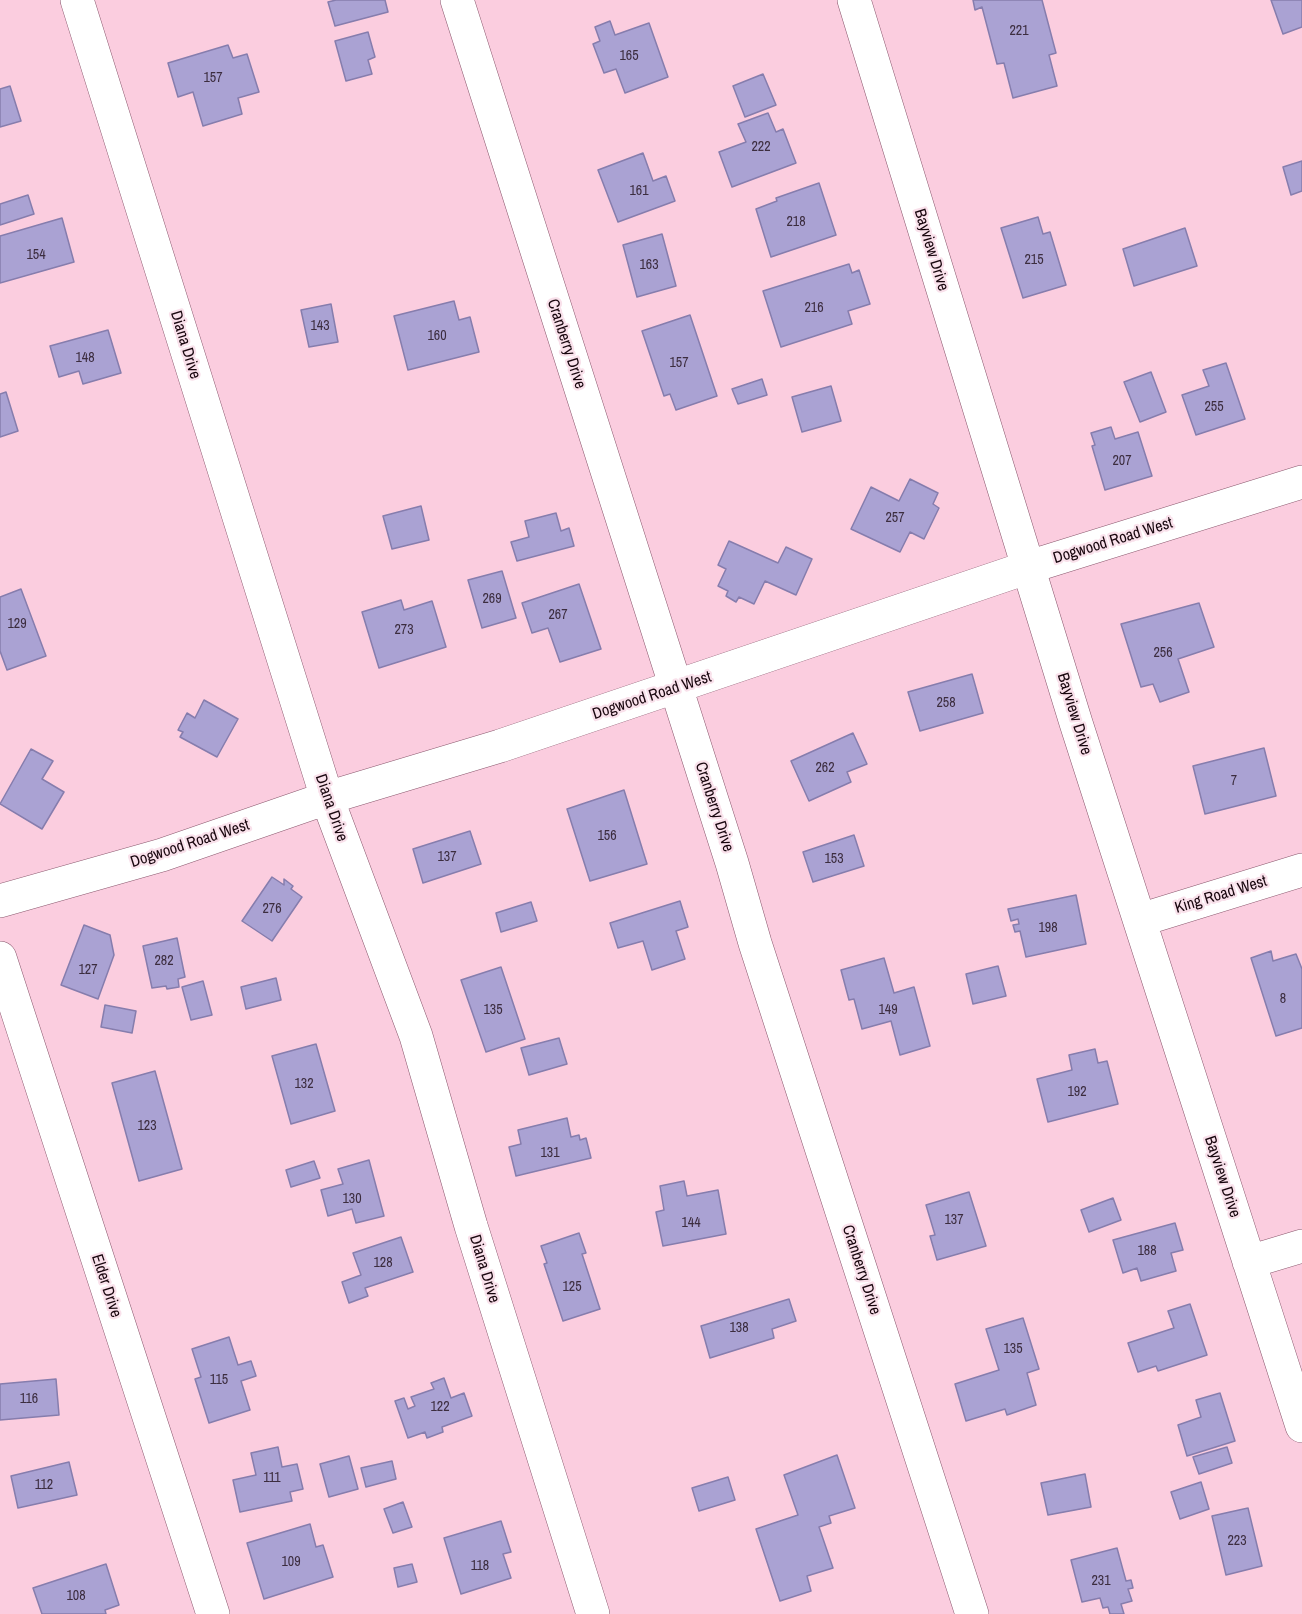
<!DOCTYPE html>
<html>
<head>
<meta charset="utf-8">
<style>
	body { margin:0 }
	canvas { display:block; background:#fbcddf }
</style>
</head>
<body>
<canvas width="1302" height="1614"></canvas>
<script>
const context = document.querySelector('canvas').getContext('2d');
context.lineJoin = 'round';
function paint(path, color) {
  context.fillStyle = color;
  context.fill(path, 'evenodd');
}
function poly(rows) {
  const path = new Path2D();
  for (const r of rows) {
    path.moveTo(r[0], r[1]);
    for (let i = 2; i < r.length; i += 2) path.lineTo(r[i], r[i + 1]);
  }
  return path;
}
function strokePath(path, color, width, dash) {
  context.strokeStyle = color;
  context.lineWidth = width;
  context.lineCap = dash ? 'butt' : 'round';
  context.setLineDash(dash || []);
  context.stroke(path);
}
function write(font, color, halo, rows, align = 'center') {
  context.font = font + ' "Archivo Narrow",sans-serif';
  context.lineWidth = 4.5;
  context.setLineDash([]);
  context.textBaseline = 'middle';
  context.strokeStyle = halo;
  context.fillStyle = color;
  for (const [text, x, y, turn = 0] of rows) {
    context.save();
    context.translate(x, y);
    context.rotate((+turn || 0) * Math.PI / 180);
    context.textAlign = isNaN(turn) ? turn : align;
    if (halo) context.strokeText(text, 0, 0);
    context.fillText(text, 0, 0);
    context.restore();
  }
}
const building = poly([
	[336,0,385,0,388,12,335,26,328,2,336,0],
	[973,0,1042,0,1056,53,1049,55,1057,86,1013,98,1004,63,997,64,982,7,975,10,973,0],
	[1271,0,1302,0,1302,27,1283,34,1271,0],
	[610,21,615,35,649,23,668,77,625,93,616,69,604,73,593,44,600,41,595,27,610,21],
	[368,32,375,57,368,60,372,74,346,81,335,41,368,32],
	[228,45,233,58,247,54,259,92,238,98,242,114,203,126,193,92,178,97,168,63,228,45],
	[763,74,776,105,745,117,733,86,763,74],
	[10,86,21,121,0,127,0,89,10,86],
	[768,113,776,132,783,129,796,163,732,187,719,152,746,142,738,124,768,113],
	[643,153,653,181,666,176,675,201,618,222,598,170,643,153],
	[1302,161,1302,191,1291,195,1283,167,1302,161],
	[819,183,836,235,771,257,756,209,777,201,776,198,819,183],
	[28,195,34,214,0,225,0,204,28,195],
	[1038,217,1043,234,1050,232,1066,285,1023,298,1001,228,1038,217],
	[62,218,74,262,0,283,0,236,62,218],
	[1185,228,1197,266,1134,286,1123,249,1185,228],
	[662,234,676,286,637,297,623,245,662,234],
	[849,264,852,273,859,270,870,304,848,311,852,324,781,347,763,291,849,264],
	[454,301,459,320,470,317,479,352,408,370,394,316,454,301],
	[331,304,338,342,309,347,301,310,331,304],
	[690,315,717,396,676,410,670,394,664,396,642,331,690,315],
	[108,330,121,373,83,384,79,371,59,377,50,346,108,330],
	[1226,363,1245,419,1196,435,1182,395,1209,386,1203,370,1226,363],
	[1151,372,1166,412,1140,422,1124,382,1151,372],
	[762,379,767,395,738,404,732,389,762,379],
	[831,386,841,421,802,432,792,397,831,386],
	[6,392,18,431,0,437,0,394,6,392],
	[1111,427,1115,439,1138,432,1152,476,1105,490,1092,446,1095,445,1091,433,1111,427],
	[910,479,938,493,933,504,939,508,924,539,910,532,900,552,851,529,871,487,899,501,910,479],
	[421,506,429,540,392,549,383,516,421,506],
	[556,513,561,531,569,528,574,546,517,561,511,542,529,537,525,521,556,513],
	[729,541,778,563,786,547,812,559,796,595,765,581,754,604,739,597,736,602,726,596,728,591,718,586,726,569,718,565,729,541],
	[502,571,516,618,482,628,468,580,502,571],
	[579,584,601,649,560,662,548,628,532,633,522,603,579,584],
	[21,589,46,656,7,670,0,651,0,597,21,589],
	[401,600,404,610,432,601,446,647,379,668,362,612,401,600],
	[1199,603,1214,647,1178,659,1189,692,1160,702,1153,684,1141,687,1121,624,1199,603],
	[972,674,983,713,920,731,908,692,972,674],
	[204,700,238,719,217,757,180,737,183,732,178,730,187,713,195,718,204,700],
	[853,733,867,764,847,772,851,782,809,801,791,761,853,733],
	[1264,748,1276,796,1205,814,1193,766,1264,748],
	[31,749,53,761,42,779,64,792,42,829,0,804,31,749],
	[624,790,647,864,590,881,567,809,624,790],
	[470,831,481,864,423,883,413,849,470,831],
	[854,835,864,866,813,882,803,852,854,835],
	[272,877,284,885,284,879,293,886,291,889,302,897,272,941,242,921,272,877],
	[1076,895,1086,944,1026,957,1020,931,1015,932,1013,925,1019,924,1018,919,1011,921,1008,909,1076,895],
	[680,901,688,927,676,931,685,959,652,970,643,941,618,948,610,923,680,901],
	[531,902,537,921,501,932,496,913,531,902],
	[84,925,110,935,114,955,98,999,61,985,84,925],
	[177,938,185,977,178,979,179,987,167,989,166,986,152,988,143,946,177,938],
	[1271,951,1273,961,1296,954,1302,969,1302,1028,1276,1036,1251,958,1271,951],
	[884,958,894,993,914,987,930,1046,900,1055,891,1021,862,1029,854,999,849,1000,841,970,884,958],
	[998,966,1006,996,973,1004,966,974,998,966],
	[501,967,525,1039,486,1052,461,980,501,967],
	[276,978,281,1000,246,1009,241,987,276,978],
	[203,981,212,1015,191,1020,182,987,203,981],
	[105,1005,136,1011,132,1033,101,1027,105,1005],
	[559,1038,567,1064,529,1075,521,1048,559,1038],
	[316,1044,335,1111,291,1124,272,1056,316,1044],
	[1095,1049,1098,1063,1107,1061,1118,1104,1048,1122,1037,1079,1072,1070,1069,1055,1095,1049],
	[155,1071,182,1169,139,1181,112,1083,155,1071],
	[567,1118,571,1137,579,1135,580,1140,586,1138,591,1158,516,1176,509,1147,521,1144,518,1130,567,1118],
	[369,1160,384,1216,356,1223,352,1209,328,1216,321,1190,343,1184,338,1169,369,1160],
	[314,1161,320,1178,291,1187,286,1170,314,1161],
	[684,1181,687,1196,718,1190,726,1234,663,1246,656,1212,664,1210,660,1186,684,1181],
	[969,1192,986,1246,937,1260,930,1236,935,1235,926,1205,969,1192],
	[1113,1198,1121,1220,1089,1232,1081,1210,1113,1198],
	[1175,1223,1183,1250,1171,1253,1176,1271,1141,1281,1137,1268,1123,1273,1113,1240,1175,1223],
	[579,1233,586,1253,582,1254,600,1309,563,1321,544,1264,547,1263,541,1246,579,1233],
	[401,1237,413,1272,365,1288,368,1296,349,1303,342,1282,361,1275,353,1253,401,1237],
	[789,1299,796,1321,772,1329,774,1338,710,1358,701,1326,789,1299],
	[1190,1304,1207,1355,1158,1371,1156,1366,1138,1372,1128,1343,1174,1328,1168,1311,1190,1304],
	[1023,1318,1039,1369,1027,1373,1036,1405,1007,1415,1005,1409,966,1421,955,1384,999,1370,986,1329,1023,1318],
	[229,1337,238,1365,251,1361,256,1376,241,1381,250,1410,209,1423,195,1379,201,1377,192,1349,229,1337],
	[444,1378,451,1398,464,1393,472,1416,442,1427,443,1432,427,1438,425,1432,408,1438,395,1401,404,1398,408,1409,415,1406,411,1397,434,1389,431,1383,444,1378],
	[56,1379,59,1415,0,1420,0,1384,56,1379],
	[1220,1393,1235,1441,1187,1456,1178,1425,1201,1417,1196,1400,1220,1393],
	[278,1447,282,1467,297,1464,303,1489,290,1492,292,1501,240,1512,233,1480,256,1475,251,1453,278,1447],
	[1227,1447,1232,1463,1199,1474,1193,1457,1227,1447],
	[837,1455,855,1508,829,1516,831,1523,819,1527,833,1568,807,1576,811,1591,780,1601,756,1529,798,1515,784,1475,837,1455],
	[349,1456,358,1489,329,1497,320,1464,349,1456],
	[392,1461,396,1479,366,1487,361,1468,392,1461],
	[69,1462,77,1495,18,1508,11,1476,69,1462],
	[1085,1474,1091,1507,1048,1515,1041,1483,1085,1474],
	[728,1477,735,1500,699,1511,692,1488,728,1477],
	[1201,1482,1209,1509,1180,1519,1171,1492,1201,1482],
	[403,1502,412,1527,393,1533,384,1509,403,1502],
	[1248,1508,1262,1566,1226,1575,1212,1516,1248,1508],
	[501,1521,511,1552,503,1554,511,1578,461,1594,444,1538,501,1521],
	[310,1524,316,1547,323,1545,333,1577,264,1599,247,1543,310,1524],
	[1117,1548,1126,1581,1131,1580,1133,1588,1128,1589,1132,1601,1121,1604,1124,1614,1110,1614,1108,1607,1103,1608,1100,1598,1082,1602,1071,1560,1117,1548],
	[106,1564,119,1605,105,1610,106,1614,42,1614,33,1588,106,1564],
	[412,1564,417,1582,398,1587,394,1568,412,1564]
]);
paint(building, '#aaa2d3');
strokePath(building, '#867dad', 1.5);
const street = poly([
	[77,0,327,798,416,1036,471,1226,593,1614],
	[457,0,732,863,755,943,972,1614],
	[854,0,1076,723,1302,1426],
	[0,901,162,855,327,798,500,746,1029,567,1302,482],
	[1140,920,1302,870],
	[0,958,213,1614],
	[1249,1262,1302,1246]
]);
strokePath(street, '#8b596f', 34);
strokePath(street, '#fff', 33);
write('14px', '#3c2d3f', null, [
	["221",1019,31],
	["165",629,56],
	["157",213,78],
	["222",761,147],
	["161",639,191],
	["218",796,222],
	["154",36,255],
	["215",1034,260],
	["163",649,265],
	["216",814,308],
	["143",320,326],
	["160",437,336],
	["148",85,358],
	["157",679,363],
	["255",1214,407],
	["207",1122,461],
	["257",895,518],
	["269",492,599],
	["267",558,615],
	["129",17,624],
	["273",404,630],
	["256",1163,653],
	["258",946,703],
	["262",825,768],
	["7",1234,781],
	["156",607,836],
	["137",447,857],
	["153",834,859],
	["276",272,909],
	["198",1048,928],
	["282",164,961],
	["127",88,970],
	["8",1283,999],
	["135",493,1010],
	["149",888,1010],
	["132",304,1084],
	["192",1077,1092],
	["123",147,1126],
	["131",550,1153],
	["130",352,1199],
	["137",954,1220],
	["144",691,1223],
	["188",1147,1251],
	["128",383,1263],
	["125",572,1287],
	["138",739,1328],
	["135",1013,1349],
	["115",219,1380],
	["116",29,1399],
	["122",440,1407],
	["111",272,1478],
	["112",44,1485],
	["223",1237,1541],
	["109",291,1562],
	["118",480,1566],
	["231",1101,1581],
	["108",76,1596]
]);
write('16px', '#18060e', '#f9e1eb', [
	["Bayview Drive",931,250,73],
	["Cranberry Drive",566,344,72],
	["Diana Drive",185,345,73],
	["Dogwood Road West",1113,541,-17],
	["Dogwood Road West",652,696,-18],
	["Bayview Drive",1074,714,73],
	["Cranberry Drive",714,807,72],
	["Diana Drive",331,808,71],
	["Dogwood Road West",190,844,-18],
	["King Road West",1221,895,-17],
	["Bayview Drive",1222,1177,72],
	["Diana Drive",484,1269,73],
	["Cranberry Drive",861,1270,72],
	["Elder Drive",106,1286,72]
]);
</script>
</body>
</html>
